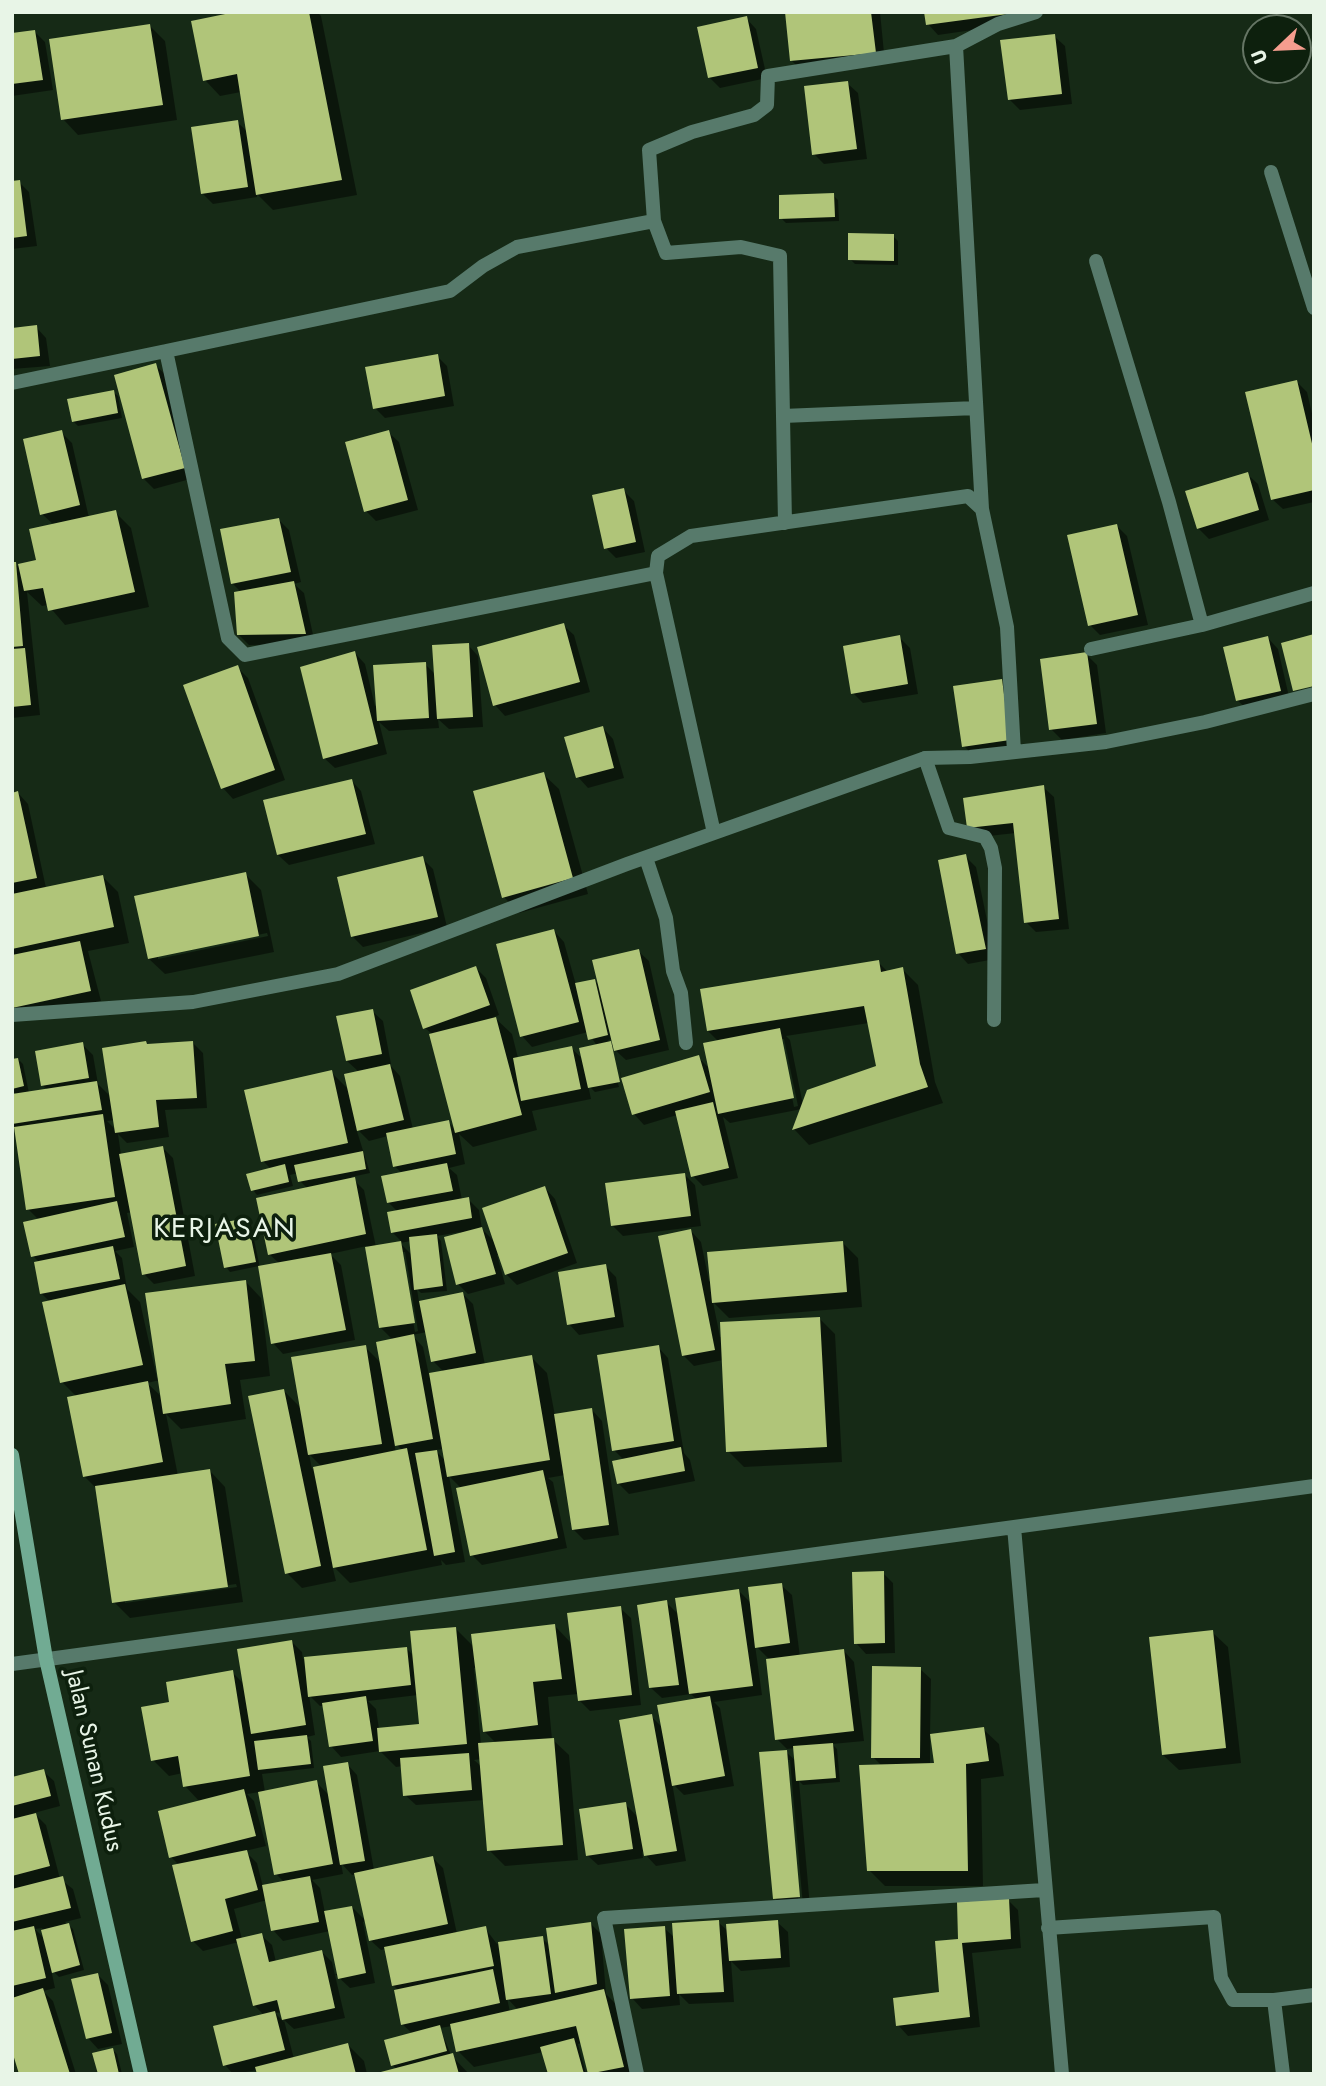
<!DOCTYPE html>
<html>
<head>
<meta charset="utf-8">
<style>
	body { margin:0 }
	#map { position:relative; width:1326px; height:2086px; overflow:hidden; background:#162a16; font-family:Jost,sans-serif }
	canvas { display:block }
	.frame { position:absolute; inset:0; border:14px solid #e8f5e7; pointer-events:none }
	.north { position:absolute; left:1242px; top:14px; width:70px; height:70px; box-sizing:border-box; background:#0d200d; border:2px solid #657564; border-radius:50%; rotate:247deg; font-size:19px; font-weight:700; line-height:28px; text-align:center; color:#e8f5e7 }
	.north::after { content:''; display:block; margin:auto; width:24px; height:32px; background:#f59d8e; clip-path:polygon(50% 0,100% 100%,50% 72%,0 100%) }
</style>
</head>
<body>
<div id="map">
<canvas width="1326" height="2086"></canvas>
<div class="frame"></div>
<div class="north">U</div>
</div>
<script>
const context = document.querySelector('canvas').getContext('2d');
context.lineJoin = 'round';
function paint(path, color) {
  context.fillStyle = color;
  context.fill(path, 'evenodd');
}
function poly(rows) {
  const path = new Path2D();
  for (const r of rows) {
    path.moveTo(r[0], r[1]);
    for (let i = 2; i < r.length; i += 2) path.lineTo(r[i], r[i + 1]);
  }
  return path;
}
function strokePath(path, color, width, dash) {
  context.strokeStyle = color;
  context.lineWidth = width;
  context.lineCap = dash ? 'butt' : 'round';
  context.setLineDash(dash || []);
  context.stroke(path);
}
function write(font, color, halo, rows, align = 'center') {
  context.font = font + ' Jost,sans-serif';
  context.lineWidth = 7;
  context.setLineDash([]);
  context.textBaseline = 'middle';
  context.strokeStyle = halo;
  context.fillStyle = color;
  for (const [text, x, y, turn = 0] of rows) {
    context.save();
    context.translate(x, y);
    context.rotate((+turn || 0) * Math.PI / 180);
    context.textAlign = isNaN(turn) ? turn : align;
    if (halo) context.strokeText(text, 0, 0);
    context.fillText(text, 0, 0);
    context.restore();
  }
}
paint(poly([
	[244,12,317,12,321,16,357,195,273,210,257,194,257,197,213,204,202,193,237,122,248,132,241,92,220,96,205,80],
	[787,12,880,12,885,63,802,71,792,61],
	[926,12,1012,12,1014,24,938,35,928,24],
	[746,18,756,29,767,78,720,88,709,77],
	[150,26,165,41,177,120,78,135,63,119],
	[35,32,45,42,53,90,12,96,12,35],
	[1054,36,1065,46,1072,104,1020,110,1010,100],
	[847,83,858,93,867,159,824,164,814,154],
	[19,182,29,192,37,246,12,249,12,183],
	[833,195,838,200,839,221,786,223,781,218],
	[893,236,898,241,898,265,855,264,850,259],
	[36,327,46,338,50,366,12,369,12,329],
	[437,356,447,366,454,406,385,418,375,408],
	[155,365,166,375,194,478,154,489,144,479,116,376],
	[1297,382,1307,392,1314,422,1314,502,1283,509,1272,499],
	[113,392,118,396,122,418,78,426,73,421],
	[61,432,72,443,89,518,115,512,131,528,149,607,65,625,48,605,42,606,27,592,40,715,12,718,12,564,18,566,38,561,54,525,42,514],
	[388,432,399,442,418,510,376,521,366,511],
	[1247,474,1258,484,1269,520,1209,539,1198,528],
	[623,490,634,501,645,552,616,558,606,548],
	[279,520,289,530,301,582,294,584,304,593,315,644,249,645,238,634,242,593,232,583],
	[1117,526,1127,536,1148,625,1100,635,1090,625],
	[563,625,574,635,590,692,505,716,495,705],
	[899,637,910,648,918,694,863,703,853,693],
	[1268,638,1278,649,1290,701,1248,710,1237,700],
	[468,645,478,656,483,727,449,729,438,719,439,728,389,731,379,722,387,754,335,768,324,758,355,653,365,664,375,706,425,664,435,674],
	[1086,654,1097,665,1106,733,1062,740,1051,729],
	[237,667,248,678,285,780,233,799,223,788,186,686],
	[1001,681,1012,691,1019,750,974,756,964,746],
	[603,728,613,739,624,778,588,788,578,777],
	[543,774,559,789,588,894,519,913,504,897],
	[351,780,361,791,375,844,289,865,278,855],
	[1043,787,1054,797,1069,929,1036,932,1026,922,1016,833,979,837,969,827],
	[18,793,28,804,46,888,102,876,118,892,129,943,88,951,101,1001,12,1020,12,794],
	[965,856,976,867,995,959,968,964,958,953],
	[422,858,433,869,447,927,363,947,353,937],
	[245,874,261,890,274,952,165,974,149,959],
	[267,933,268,936,158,959,158,955],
	[554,931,564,942,576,985,595,981,600,986,638,951,649,961,669,1050,626,1060,615,1050,622,1080,698,1057,710,1069,719,1042,708,1031,878,962,888,972,902,969,918,985,935,1082,943,1103,809,1145,794,1129,802,1109,730,1123,723,1117,738,1178,703,1186,693,1176,677,1115,644,1125,634,1114,625,1086,623,1087,613,1039,608,1040,613,1046,610,1046,619,1087,595,1092,588,1085,591,1099,532,1111,537,1130,473,1147,459,1134,465,1164,449,1168,457,1175,462,1200,468,1199,479,1210,482,1229,496,1243,545,1188,555,1199,577,1263,517,1285,506,1274,500,1254,497,1255,505,1284,468,1294,458,1284,460,1232,437,1236,441,1241,447,1291,421,1293,417,1289,419,1302,463,1294,473,1304,485,1365,531,1357,547,1373,555,1416,592,1410,602,1421,619,1535,584,1540,574,1530,565,1475,548,1478,553,1482,567,1548,482,1565,472,1555,462,1489,449,1476,465,1562,446,1565,441,1560,442,1565,350,1583,332,1565,336,1581,302,1588,287,1573,284,1391,302,1409,365,1347,382,1364,393,1340,381,1328,367,1246,330,1254,341,1265,355,1340,283,1354,273,1343,259,1266,230,1272,226,1267,246,1220,251,1225,260,1268,280,1264,269,1254,308,1189,300,1181,298,1173,290,1175,293,1186,257,1195,253,1190,271,1169,263,1161,331,1072,349,1090,359,1072,347,1061,372,1011,383,1021,391,1064,389,1064,400,1076,413,1129,448,1122,457,1131,431,1033,425,1028,476,968,486,978,499,1015,494,1017,512,1034,518,1058,571,1048,584,1060,597,1046,588,1032,532,1047,522,1036],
	[869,1023,878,1067,803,1105,790,1040,786,1036],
	[781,1039,784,1039,798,1106,794,1107],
	[356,1128,369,1141,388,1136,394,1166,402,1173,388,1202,398,1212,392,1232,403,1243,376,1247,364,1190,351,1177,370,1173],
	[411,1241,412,1255,400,1243],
	[401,1252,405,1252,418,1331,415,1332],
	[427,1332,433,1361,444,1372,429,1375,423,1347,412,1335],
	[394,1442,403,1451,396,1453],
	[444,1449,447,1462,435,1450],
	[309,1454,322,1467,312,1469],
	[193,1043,203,1053,207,1108,165,1110,169,1137,127,1143,118,1134,121,1155,163,1148,173,1158,195,1276,154,1284,144,1274,132,1212,127,1213,134,1247,115,1251,122,1258,127,1289,140,1302,157,1378,246,1282,261,1298,270,1376,240,1380,246,1419,181,1429,166,1414,178,1476,210,1471,225,1487,243,1602,130,1618,114,1602,97,1489,85,1477,77,1397,62,1382,50,1302,42,1294,39,1262,33,1256,39,1220,28,1209,16,1132,12,1128,12,1096,17,1095,12,1091,12,1061,18,1059,23,1064,29,1093,48,1090,42,1085,82,1044,93,1055,98,1084,111,1097,148,1046],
	[115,1120,116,1130,107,1121],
	[160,1380,163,1398,147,1383],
	[236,1584,237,1587,125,1603,125,1600],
	[685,1175,695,1185,701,1226,623,1236,612,1225],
	[691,1231,701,1242,709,1281,843,1243,858,1258,862,1307,729,1318,713,1302,720,1337,820,1319,835,1334,842,1462,744,1467,728,1451,723,1360,694,1366,683,1355],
	[605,1266,616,1277,624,1327,579,1335,569,1324],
	[658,1347,668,1358,684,1453,690,1460,695,1481,629,1494,618,1483,624,1460,614,1450],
	[883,1573,893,1583,895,1653,866,1654,856,1643],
	[781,1585,792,1595,800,1657,844,1651,854,1662,864,1741,832,1744,837,1749,840,1782,803,1785,799,1781,810,1907,785,1909,775,1898,786,1752,796,1761,795,1748,787,1749,777,1739,770,1660,755,1645,762,1695,714,1702,720,1708,734,1786,684,1795,672,1783,686,1861,656,1866,642,1851,643,1858,598,1865,587,1855,625,1804,639,1818,651,1716,663,1728,697,1700,691,1694,662,1698,651,1688,666,1602,679,1615,739,1591,751,1603],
	[786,1760,790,1760,803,1906,799,1906],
	[620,1608,631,1618,641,1705,590,1711,579,1700,578,1694,548,1697,552,1739,569,1755,578,1860,505,1866,489,1850,485,1800,416,1805,405,1795,403,1766,396,1767,380,1751,341,1757,331,1746,325,1706,320,1706,309,1695,315,1735,307,1737,311,1741,314,1768,262,1774,265,1792,316,1782,329,1795,347,1764,357,1775,374,1870,433,1858,443,1868,457,1934,485,1928,497,1944,542,1938,551,1947,591,1924,601,1934,606,1994,619,2007,636,2074,590,2074,582,2043,578,2044,586,2074,550,2074,543,2052,474,2067,458,2051,452,2026,440,2028,451,2055,469,2074,381,2074,397,2069,392,2065,413,2034,402,2024,399,1991,394,1986,386,1949,381,1950,370,1940,356,1874,352,1875,341,1863,343,1874,312,1880,320,1888,325,1913,352,1907,366,1921,363,1922,375,1983,350,1988,335,1974,338,1974,330,1931,283,1941,273,1930,267,1900,234,1909,242,1939,261,1935,272,1945,276,1962,322,1952,332,1962,345,2018,294,2029,284,2020,294,2059,348,2045,364,2061,367,2074,258,2074,258,2070,233,2074,225,2065,264,2015,254,2005,239,1942,203,1951,193,1941,179,1865,171,1857,200,1802,185,1786,183,1773,169,1776,153,1760,171,1703,232,1672,245,1685,292,1642,302,1652,303,1659,406,1648,414,1656,456,1629,474,1647,555,1626,572,1644],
	[474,1668,477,1668,484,1731,497,1744,481,1745],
	[418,1695,421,1726,379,1729,376,1709,368,1701],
	[481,1759,482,1767,474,1760],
	[260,1792,276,1874,284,1882,263,1887,257,1863,245,1851,266,1846,254,1801,247,1794],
	[507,1998,518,2010,510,2012],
	[282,2012,284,2022,275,2013],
	[1212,1632,1228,1647,1241,1763,1179,1770,1163,1755],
	[920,1669,931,1679,930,1736,983,1729,999,1744,1004,1776,981,1779,983,1886,885,1886,869,1870,883,1767,873,1757],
	[930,1737,932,1737,936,1765,930,1765],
	[43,1771,54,1781,60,1806,34,1813,46,1825,60,1879,73,1889,81,1918,65,1922,73,1929,84,1970,59,1977,51,1969,55,1988,43,1991,53,2001,76,2074,21,2074,12,2045,12,1779],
	[42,1928,46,1940,35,1929],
	[1008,1900,1018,1910,1021,1948,972,1953,980,2027,908,2036,898,2025,941,1994,960,1941],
	[718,1922,729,1932,777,1922,788,1932,790,1967,741,1971,731,1961,734,2002,689,2004,679,1994,680,2005,642,2009,632,1998,664,1928,675,1938],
	[98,1975,108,1985,122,2044,98,2049,88,2038],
	[112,2049,117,2054,122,2074,100,2074]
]), '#0007');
paint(poly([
	[235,12,309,12,342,180,256,195,237,74,203,81,191,21],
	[785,12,871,12,876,53,790,61],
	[924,12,1008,12,1008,14,926,25],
	[747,16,758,68,708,78,697,27],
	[150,24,163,105,61,120,49,39],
	[35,30,43,80,12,84,12,33],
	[1055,34,1062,94,1008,100,1000,40],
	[848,81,857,149,812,155,804,86],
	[238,120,248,187,201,194,191,127],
	[20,180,27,236,12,238,12,181],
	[834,193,835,217,779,219,779,195],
	[848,233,894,234,894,261,848,260],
	[37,325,40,356,12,359,12,328],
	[438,354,445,396,373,409,365,367],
	[156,363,185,468,142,479,114,375],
	[1297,380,1314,452,1314,490,1271,500,1245,392],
	[114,390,118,413,72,422,67,399],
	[62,430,80,505,40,515,23,439],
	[389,430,408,500,364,512,345,442],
	[1248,472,1259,510,1197,529,1185,491],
	[624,488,636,542,604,549,592,495],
	[116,510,135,592,48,611,43,588,24,591,18,564,36,560,29,529],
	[279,518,291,572,231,584,220,529],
	[1117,524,1138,615,1088,626,1067,535],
	[12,562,16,562,23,646,12,647],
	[294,581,306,634,237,635,234,592],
	[564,623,580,682,493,706,477,647],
	[1314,634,1314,686,1293,691,1281,643],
	[900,635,908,684,851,694,843,646],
	[1268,636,1281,691,1236,701,1223,647],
	[469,643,473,717,437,719,432,645],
	[25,648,31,705,12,707,12,649],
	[355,651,378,744,323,759,300,667],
	[1087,652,1097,724,1049,730,1040,659],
	[426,662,429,718,377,721,373,665],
	[238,665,275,770,221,789,183,685],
	[1002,679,1010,740,962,747,953,686],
	[603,726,614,768,576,778,564,737],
	[544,772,573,878,502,898,473,791],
	[352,779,366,834,277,855,263,800],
	[1044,785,1059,919,1024,923,1013,823,967,828,963,798],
	[18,791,37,878,12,883,12,793],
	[966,854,986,949,956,954,938,860],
	[423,856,438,917,351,937,337,877],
	[246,872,259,936,148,959,134,896],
	[103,875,114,927,12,949,12,894],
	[554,929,579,1022,520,1037,496,944],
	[80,941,91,991,12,1008,12,955],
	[639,949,660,1040,614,1051,592,960],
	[879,960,881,972,903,967,920,1064,928,1087,792,1130,807,1090,876,1066,864,1006,707,1031,700,989],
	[476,966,490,1005,423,1029,410,990],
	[595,979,608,1035,588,1040,575,983],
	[373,1009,382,1054,346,1061,336,1016],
	[496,1017,522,1115,455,1133,429,1034],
	[780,1028,794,1098,718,1114,703,1043],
	[146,1041,147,1044,193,1041,197,1098,156,1100,159,1127,115,1133,102,1048],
	[611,1041,620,1082,588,1088,579,1048],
	[83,1042,89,1078,41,1086,35,1051],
	[572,1046,581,1089,521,1101,513,1058],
	[699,1055,710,1092,632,1115,621,1078],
	[18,1058,24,1086,12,1089,12,1059],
	[390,1064,404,1120,357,1131,344,1074],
	[332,1070,348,1143,261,1162,244,1090],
	[97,1081,102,1110,12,1124,12,1094],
	[713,1102,729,1168,691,1177,675,1111],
	[103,1114,115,1197,26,1210,14,1127],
	[449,1120,456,1154,393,1167,386,1133],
	[163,1146,186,1266,142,1275,119,1154],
	[363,1151,366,1169,298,1182,294,1165],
	[447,1163,453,1191,387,1203,381,1176],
	[285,1164,289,1182,251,1191,246,1174],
	[685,1173,691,1216,611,1226,605,1183],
	[355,1177,366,1234,268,1255,256,1198],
	[545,1186,568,1253,505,1275,482,1208],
	[469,1197,472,1218,391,1233,387,1212],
	[117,1201,125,1237,31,1257,23,1222],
	[247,1218,256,1262,224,1268,215,1224],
	[482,1227,496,1274,456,1285,444,1237],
	[691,1229,715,1350,682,1356,658,1236],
	[437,1234,443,1286,414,1290,409,1237],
	[401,1241,415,1323,379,1328,365,1247],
	[843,1241,847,1292,712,1303,707,1252],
	[113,1246,120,1279,40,1294,34,1262],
	[331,1253,346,1330,271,1344,258,1266],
	[606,1264,615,1317,567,1325,558,1272],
	[246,1280,255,1361,225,1364,231,1404,163,1414,145,1293],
	[125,1284,143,1365,60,1383,42,1302],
	[463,1292,476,1353,431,1362,419,1301],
	[820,1317,827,1447,726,1452,720,1322],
	[414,1334,433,1439,395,1446,376,1342],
	[366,1345,382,1444,308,1455,291,1357],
	[659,1345,674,1441,612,1451,597,1355],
	[532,1355,550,1460,447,1477,429,1373],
	[148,1381,163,1462,83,1477,67,1397],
	[284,1389,321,1566,285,1574,248,1396],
	[592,1408,609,1525,572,1530,554,1414],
	[681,1447,685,1471,617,1484,612,1461],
	[407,1448,427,1550,333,1568,313,1467],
	[437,1450,455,1552,434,1556,415,1453],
	[210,1469,228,1587,112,1603,95,1486],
	[543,1470,558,1538,470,1556,456,1488],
	[884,1571,885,1643,854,1644,852,1572],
	[782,1583,790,1643,755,1648,748,1587],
	[739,1589,753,1686,689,1694,675,1598],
	[667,1600,679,1685,649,1688,637,1605],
	[621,1606,632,1695,578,1701,567,1613],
	[555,1624,562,1679,533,1682,538,1725,483,1732,471,1634],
	[456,1627,467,1744,379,1752,377,1728,419,1724,410,1631],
	[1213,1630,1226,1748,1162,1755,1149,1637],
	[292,1640,306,1725,251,1734,237,1649],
	[407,1647,411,1685,308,1697,304,1657],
	[844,1649,854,1731,775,1740,766,1659],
	[872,1666,921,1667,920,1758,871,1758],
	[233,1670,250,1776,183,1787,178,1756,151,1761,141,1707,169,1702,166,1682],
	[366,1696,373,1741,329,1747,322,1703],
	[710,1696,725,1776,672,1786,657,1705],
	[652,1714,677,1851,644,1856,619,1720],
	[984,1727,989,1761,966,1764,968,1871,867,1871,859,1765,934,1763,930,1734],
	[307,1735,311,1764,258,1770,254,1741],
	[554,1738,563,1845,487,1851,478,1743],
	[833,1743,836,1778,796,1781,793,1746],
	[787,1750,800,1897,773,1899,759,1752],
	[469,1753,472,1790,403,1796,400,1758],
	[348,1762,365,1861,340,1865,323,1766],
	[44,1769,51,1796,12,1806,12,1777],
	[317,1780,333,1864,274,1875,258,1792],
	[244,1789,256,1836,169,1858,158,1811],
	[626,1802,633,1849,586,1856,579,1809],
	[36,1813,50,1866,12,1876,12,1819],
	[247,1850,258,1890,225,1899,233,1931,191,1942,172,1865],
	[433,1856,448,1924,369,1941,354,1873],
	[63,1876,71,1908,12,1922,12,1889],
	[310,1876,319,1922,271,1931,262,1885],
	[1009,1898,1011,1939,962,1943,970,2017,896,2026,893,1998,939,1992,935,1941,958,1939,957,1902],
	[352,1906,366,1973,338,1979,324,1911],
	[719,1920,724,1992,677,1994,672,1923],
	[778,1920,781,1958,729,1961,726,1924],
	[591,1922,597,1984,555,1993,546,1928],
	[69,1923,80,1965,52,1973,41,1930],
	[34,1926,46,1978,12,1986,12,1931],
	[486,1926,494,1966,392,1986,384,1947],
	[665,1926,670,1996,630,1999,624,1929],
	[262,1933,269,1962,322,1950,335,2008,282,2020,277,2000,253,2006,236,1939],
	[543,1936,551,1994,506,2000,498,1942],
	[493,1969,500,2003,401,2025,394,1990],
	[98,1973,112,2033,86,2039,71,1979],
	[43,1988,70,2074,19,2074,12,2051,12,1998],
	[604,1989,624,2067,588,2074,576,2026,456,2052,450,2024],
	[275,2011,285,2050,223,2066,213,2026],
	[440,2025,447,2051,391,2066,384,2040],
	[574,2038,584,2074,548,2074,540,2047],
	[348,2043,356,2074,257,2074,255,2067],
	[113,2048,119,2074,98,2074,92,2053],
	[453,2053,459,2074,378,2074,377,2073]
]), '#b0c579');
strokePath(poly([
	[925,758,949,828,985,837,991,848,995,868,994,1020]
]), '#577a6b', 14);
strokePath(poly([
	[956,46,998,24,1036,12],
	[1271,172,1314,308],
	[654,221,666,253,741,247,780,256,785,523],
	[1096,261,1169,502,1202,625],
	[166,351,450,291,483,266,517,247,654,221,649,150,692,132,754,115,767,105,768,76,956,46,982,509],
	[12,383,166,351,228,638,245,655,656,573],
	[783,416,976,408],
	[1091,649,1202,625,1314,593],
	[714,833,656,573,658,556,691,536,968,496,982,509,1007,627,1014,752],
	[646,858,666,918,673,971,681,993,686,1043],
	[12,1015,193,1002,338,974,627,864,925,758,970,757,1106,742,1205,722,1314,694],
	[1014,1527,1062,2074],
	[12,1664,1314,1486],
	[1048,1928,1214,1917,1221,1978,1233,2000,1274,2000,1314,1995],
	[1274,2000,1283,2074],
	[637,2074,604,1918,1044,1890]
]), '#577a6b', 14);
strokePath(poly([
	[12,1455,46,1659,141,2074]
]), '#71ab93', 14);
write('24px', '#e8f5e7', '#0d200d', [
	["Jalan Sunan Kudus",93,1761,77]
]);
context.letterSpacing = '2px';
write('28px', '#e8f5e7', '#0d200d', [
	["KERJASAN",225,1230]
]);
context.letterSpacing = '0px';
</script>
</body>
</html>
